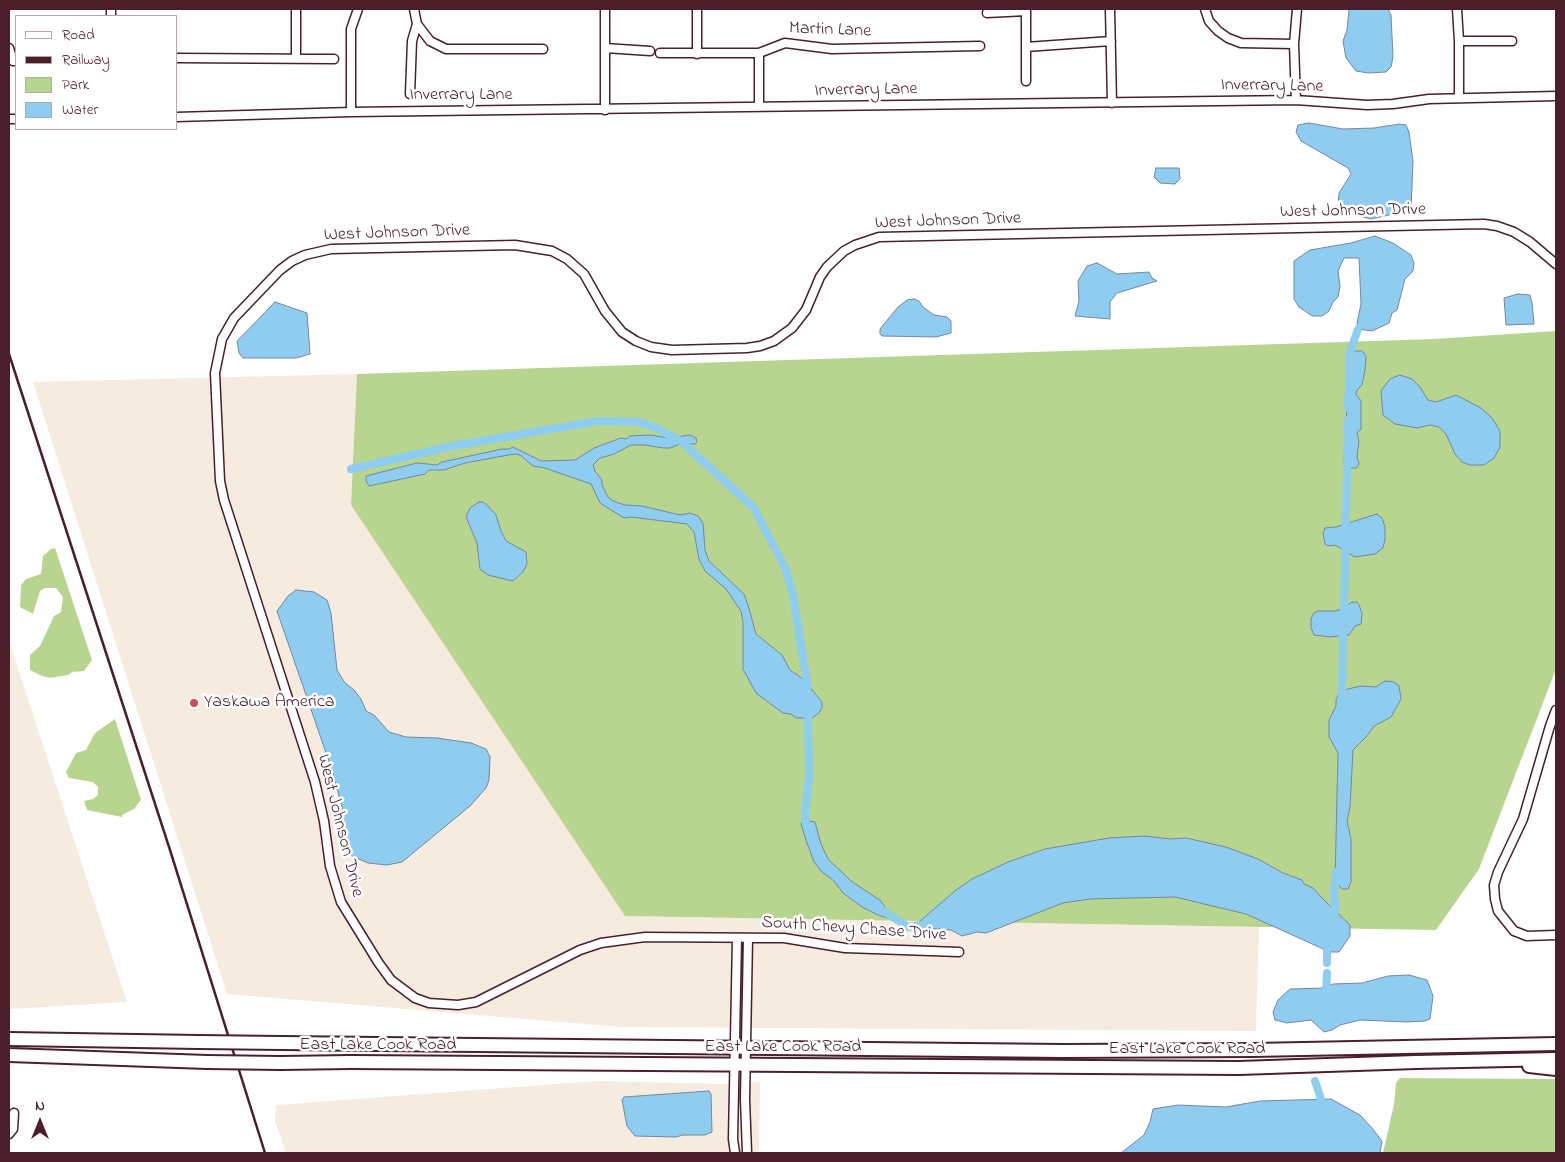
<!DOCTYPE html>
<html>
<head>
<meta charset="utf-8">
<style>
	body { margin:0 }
	#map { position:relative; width:1565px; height:1162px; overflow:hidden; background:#fff; font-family:"Indie Flower",sans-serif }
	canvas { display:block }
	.frame { position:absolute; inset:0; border:10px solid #4a1f2b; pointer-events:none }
	.legend { position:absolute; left:15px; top:15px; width:162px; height:115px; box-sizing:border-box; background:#fff; border:1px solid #b7a5aa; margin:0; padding:6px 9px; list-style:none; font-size:15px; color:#4a1f2b }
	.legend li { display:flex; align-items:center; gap:10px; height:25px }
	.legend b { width:25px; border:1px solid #b7a5aa }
	.north { position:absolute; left:15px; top:1097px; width:50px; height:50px; -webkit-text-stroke:4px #fff; paint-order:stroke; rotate:0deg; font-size:14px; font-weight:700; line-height:20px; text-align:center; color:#4a1f2b }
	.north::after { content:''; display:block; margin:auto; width:18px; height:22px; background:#4a1f2b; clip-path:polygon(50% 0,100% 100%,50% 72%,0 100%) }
</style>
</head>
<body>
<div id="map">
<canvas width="1565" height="1162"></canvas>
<div class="frame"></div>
<ul class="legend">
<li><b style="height:6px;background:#fff"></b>Road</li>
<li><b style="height:6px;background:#4a1f2b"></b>Railway</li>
<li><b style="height:14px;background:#b7d58e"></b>Park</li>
<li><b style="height:14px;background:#8fcdf0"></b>Water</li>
</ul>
<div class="north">N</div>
</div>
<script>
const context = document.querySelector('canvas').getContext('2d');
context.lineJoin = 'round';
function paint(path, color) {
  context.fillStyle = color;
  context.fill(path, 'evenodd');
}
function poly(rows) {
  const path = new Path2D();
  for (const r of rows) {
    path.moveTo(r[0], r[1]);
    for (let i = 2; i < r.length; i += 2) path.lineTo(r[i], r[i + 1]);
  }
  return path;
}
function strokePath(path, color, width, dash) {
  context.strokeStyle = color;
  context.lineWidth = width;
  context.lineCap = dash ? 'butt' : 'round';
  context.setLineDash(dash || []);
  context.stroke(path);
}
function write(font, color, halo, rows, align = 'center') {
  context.font = font + ' "Indie Flower",sans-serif';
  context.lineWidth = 5;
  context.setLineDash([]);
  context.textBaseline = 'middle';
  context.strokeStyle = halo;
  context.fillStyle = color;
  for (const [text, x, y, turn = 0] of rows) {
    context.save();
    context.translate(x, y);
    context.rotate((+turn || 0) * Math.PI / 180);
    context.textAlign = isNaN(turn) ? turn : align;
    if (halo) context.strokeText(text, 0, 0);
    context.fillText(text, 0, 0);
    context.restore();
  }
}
paint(poly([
	[357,374,351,505,625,916,1259,927,1256,1031,620,1027,227,994,33,382],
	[9,641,127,1002,9,1009],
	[598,1081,721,1084,760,1082,759,1153,286,1153,275,1121,276,1105]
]), '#f6ebdf');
paint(poly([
	[1556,331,1556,669,1479,869,1436,930,625,916,351,505,357,374,1434,339],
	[55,548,92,660,84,671,72,672,68,675,50,678,42,676,30,670,30,655,40,646,54,616,61,612,63,597,56,588,45,588,40,591,33,614,20,607,21,585,26,579,41,574,43,556,51,549],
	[115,719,141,800,134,809,122,815,122,817,87,810,84,801,93,799,98,795,98,787,93,782,69,778,66,772,76,753,86,750,95,733],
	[1400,1078,1556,1079,1556,1153,1383,1153,1394,1104,1396,1083]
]), '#b7d58e');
const water = poly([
	[1349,9,1388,9,1391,15,1393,57,1391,67,1386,72,1368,73,1356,71,1346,58,1343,41,1347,30,1349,9],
	[1309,123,1343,129,1374,128,1399,124,1406,125,1409,132,1413,161,1411,210,1371,219,1343,212,1338,207,1339,193,1351,174,1348,168,1301,141,1296,132,1298,125,1309,123],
	[1156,168,1179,168,1180,179,1175,184,1160,183,1154,177,1156,168],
	[1375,236,1393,243,1411,255,1414,263,1413,271,1405,279,1397,310,1392,313,1389,323,1372,331,1358,329,1357,323,1361,304,1359,258,1344,258,1338,271,1340,286,1338,297,1333,302,1329,311,1322,316,1312,316,1299,307,1294,299,1294,261,1310,250,1351,243,1375,236],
	[1097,263,1117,274,1149,272,1152,278,1157,281,1117,293,1110,302,1110,319,1075,316,1079,301,1078,281,1087,266,1097,263],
	[1518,294,1530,295,1532,303,1534,324,1506,325,1504,298,1518,294],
	[914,299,919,301,923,307,934,315,947,317,951,321,951,333,936,337,882,336,880,334,880,329,898,307,907,300,914,299],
	[275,302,307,313,310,354,296,358,243,358,239,353,237,341,275,302],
	[1354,351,1362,351,1366,356,1365,370,1362,385,1357,390,1356,394,1361,401,1361,429,1357,433,1359,441,1357,457,1359,464,1356,468,1351,468,1344,465,1344,456,1345,441,1349,437,1350,431,1346,427,1347,401,1351,397,1351,389,1346,387,1346,378,1354,351],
	[1400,375,1412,379,1420,387,1428,400,1436,402,1456,395,1481,408,1492,418,1500,431,1500,447,1494,458,1484,465,1470,465,1462,462,1455,454,1446,434,1439,427,1430,425,1417,428,1395,424,1383,415,1381,391,1390,379,1400,375],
	[650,435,669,438,690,435,696,438,697,442,695,444,680,444,670,448,663,448,645,445,631,445,614,454,600,458,593,465,595,471,602,480,602,485,608,497,613,501,625,505,642,506,680,515,690,513,698,516,703,523,705,550,709,561,744,594,748,605,756,634,782,655,790,670,802,678,822,702,822,708,819,713,812,718,796,718,791,714,783,713,756,693,743,669,743,622,741,611,726,589,705,571,699,559,694,532,687,524,631,517,624,518,600,503,591,484,545,468,533,466,520,455,514,454,465,463,444,470,429,470,425,474,369,486,366,481,366,476,417,463,437,465,442,462,502,449,509,449,513,447,541,461,575,460,594,448,621,438,626,439,630,436,650,435],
	[479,502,483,502,488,506,496,515,501,531,506,541,526,552,527,564,523,572,513,581,488,575,480,569,477,543,466,517,470,508,479,502],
	[1377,514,1382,518,1385,527,1385,539,1383,548,1375,554,1355,557,1335,545,1328,546,1325,544,1323,533,1325,528,1336,527,1377,514],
	[296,590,314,592,327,600,331,613,337,670,345,683,354,690,361,699,366,711,374,715,389,732,406,737,437,738,471,743,486,749,490,757,489,780,486,788,470,806,402,862,387,865,368,863,350,855,346,849,342,807,333,773,277,611,288,596,296,590],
	[1352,602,1357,602,1359,605,1362,613,1361,624,1355,626,1349,635,1330,637,1314,635,1311,628,1311,619,1314,613,1318,611,1335,611,1342,609,1352,602],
	[1385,681,1394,682,1399,686,1401,699,1391,717,1374,726,1367,736,1353,750,1350,807,1347,821,1351,839,1351,882,1348,889,1342,889,1335,881,1338,753,1329,737,1329,720,1336,706,1336,700,1339,693,1348,689,1361,686,1376,687,1385,681],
	[809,821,815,822,821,844,828,859,851,881,881,901,890,915,888,918,878,915,862,907,843,893,834,881,822,872,814,862,807,843,801,824,802,822,809,821],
	[1145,836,1170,839,1186,838,1226,847,1258,859,1283,873,1302,880,1304,884,1313,888,1323,899,1350,925,1350,936,1339,952,1330,952,1246,914,1175,897,1090,899,1063,903,986,933,977,932,962,936,951,930,923,928,919,922,956,890,972,879,1008,862,1045,849,1109,838,1145,836],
	[1409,975,1427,980,1433,996,1430,1019,1425,1021,1407,1022,1360,1020,1340,1025,1332,1030,1324,1032,1311,1020,1287,1023,1275,1020,1273,1012,1278,1000,1290,989,1324,988,1333,984,1362,983,1388,976,1409,975],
	[709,1091,711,1094,712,1132,705,1135,683,1135,676,1137,635,1136,627,1126,622,1100,624,1097,709,1091],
	[1331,1099,1360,1115,1372,1128,1382,1141,1380,1153,1121,1153,1144,1135,1150,1122,1153,1109,1178,1105,1226,1107,1260,1101,1331,1099]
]);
paint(water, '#8fcdf0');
strokePath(water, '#7387a1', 1);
strokePath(poly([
	[1348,408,1350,352,1358,329],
	[351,469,452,446,598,421,639,422,656,428,681,441,754,508,785,568,792,590,807,683,807,693],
	[1344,616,1348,420],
	[1342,701,1343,627],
	[808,710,809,777,805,815,806,824,808,830],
	[882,910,908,927,921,925],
	[1332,920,1335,910,1334,890,1336,872],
	[1327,963,1327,941],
	[1326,995,1327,973],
	[1315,1081,1321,1099]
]), '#8fcdf0', 8);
const minor = poly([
	[111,9,111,16],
	[296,9,296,58],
	[414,9,417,24,430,41,446,49,543,49],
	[1110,9,1112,103],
	[1205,9,1209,21,1218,31,1228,38,1241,43,1294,44],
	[1457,9,1459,41,1459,97],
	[987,13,1026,11,1026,81],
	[1459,41,1512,41],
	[1026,47,1111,41],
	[9,48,13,61,16,61],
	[605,48,650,51],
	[660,53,759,53,785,43,832,49,980,46],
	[759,53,759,107],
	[697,54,697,9],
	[176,58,334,59],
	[410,94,412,41,417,24],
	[1296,100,1294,44,1297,9],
	[605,110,605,9],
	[351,112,351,29,358,9],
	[176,117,351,112,1296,100,1367,105,1393,104,1429,99,1556,96],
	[9,119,16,119],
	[1556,710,1550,726,1523,819,1498,872,1494,885,1495,899,1498,911,1514,931,1527,936,1556,935],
	[959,952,845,948,784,938,645,937,601,943,580,950,476,1002,458,1005,429,1003,415,998,391,980,378,962,341,902,330,866,324,821,315,782,224,500,220,481,215,373,222,339,234,318,280,270,292,261,305,255,331,249,515,245,552,251,567,259,584,274,605,311,622,332,636,341,651,347,672,350,747,348,760,346,774,341,792,328,806,310,820,277,827,267,844,251,855,245,879,237,1484,224,1497,226,1514,232,1530,242,1556,264],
	[9,1134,13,1129,14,1113],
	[735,1153,733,1139,737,938],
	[747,1153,745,1099,748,938]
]);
const primary = poly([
	[9,1039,199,1042],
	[281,1043,1064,1051,1253,1050,1556,1044],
	[9,1055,207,1062],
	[281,1063,350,1062,1239,1068,1416,1062,1556,1059],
	[1529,1066,1556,1069]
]);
strokePath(minor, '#4a1f2b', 11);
strokePath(primary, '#4a1f2b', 16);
strokePath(minor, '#fff', 8);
strokePath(primary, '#fff', 12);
strokePath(poly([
	[9,354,170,850,265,1153]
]), '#4a1f2b', 2.5);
const primaryBridge = poly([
	[199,1042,281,1043],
	[207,1062,281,1063]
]);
strokePath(primaryBridge, '#4a1f2b', 16, []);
strokePath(primaryBridge, '#fff', 12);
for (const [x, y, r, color] of [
	[194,703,5,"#d1495b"]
]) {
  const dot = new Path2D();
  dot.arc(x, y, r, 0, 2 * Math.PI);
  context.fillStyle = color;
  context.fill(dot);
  strokePath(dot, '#fff', 2);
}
write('18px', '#4a1f2b', '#fff', [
	["Martin Lane",830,31,2],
	["Inverrary Lane",1272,87,1],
	["Inverrary Lane",866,91,-1],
	["Inverrary Lane",461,96],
	["West Johnson Drive",1353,212,-1],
	["West Johnson Drive",948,222,-2],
	["West Johnson Drive",397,234,-2],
	["West Johnson Drive",339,826,76],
	["South Chevy Chase Drive",854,930,4],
	["East Lake Cook Road",378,1046],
	["East Lake Cook Road",783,1048],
	["East Lake Cook Road",1187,1050]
]);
write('18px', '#4a1f2b', '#fff', [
	["Yaskawa America",204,703]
], 'left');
</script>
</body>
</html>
